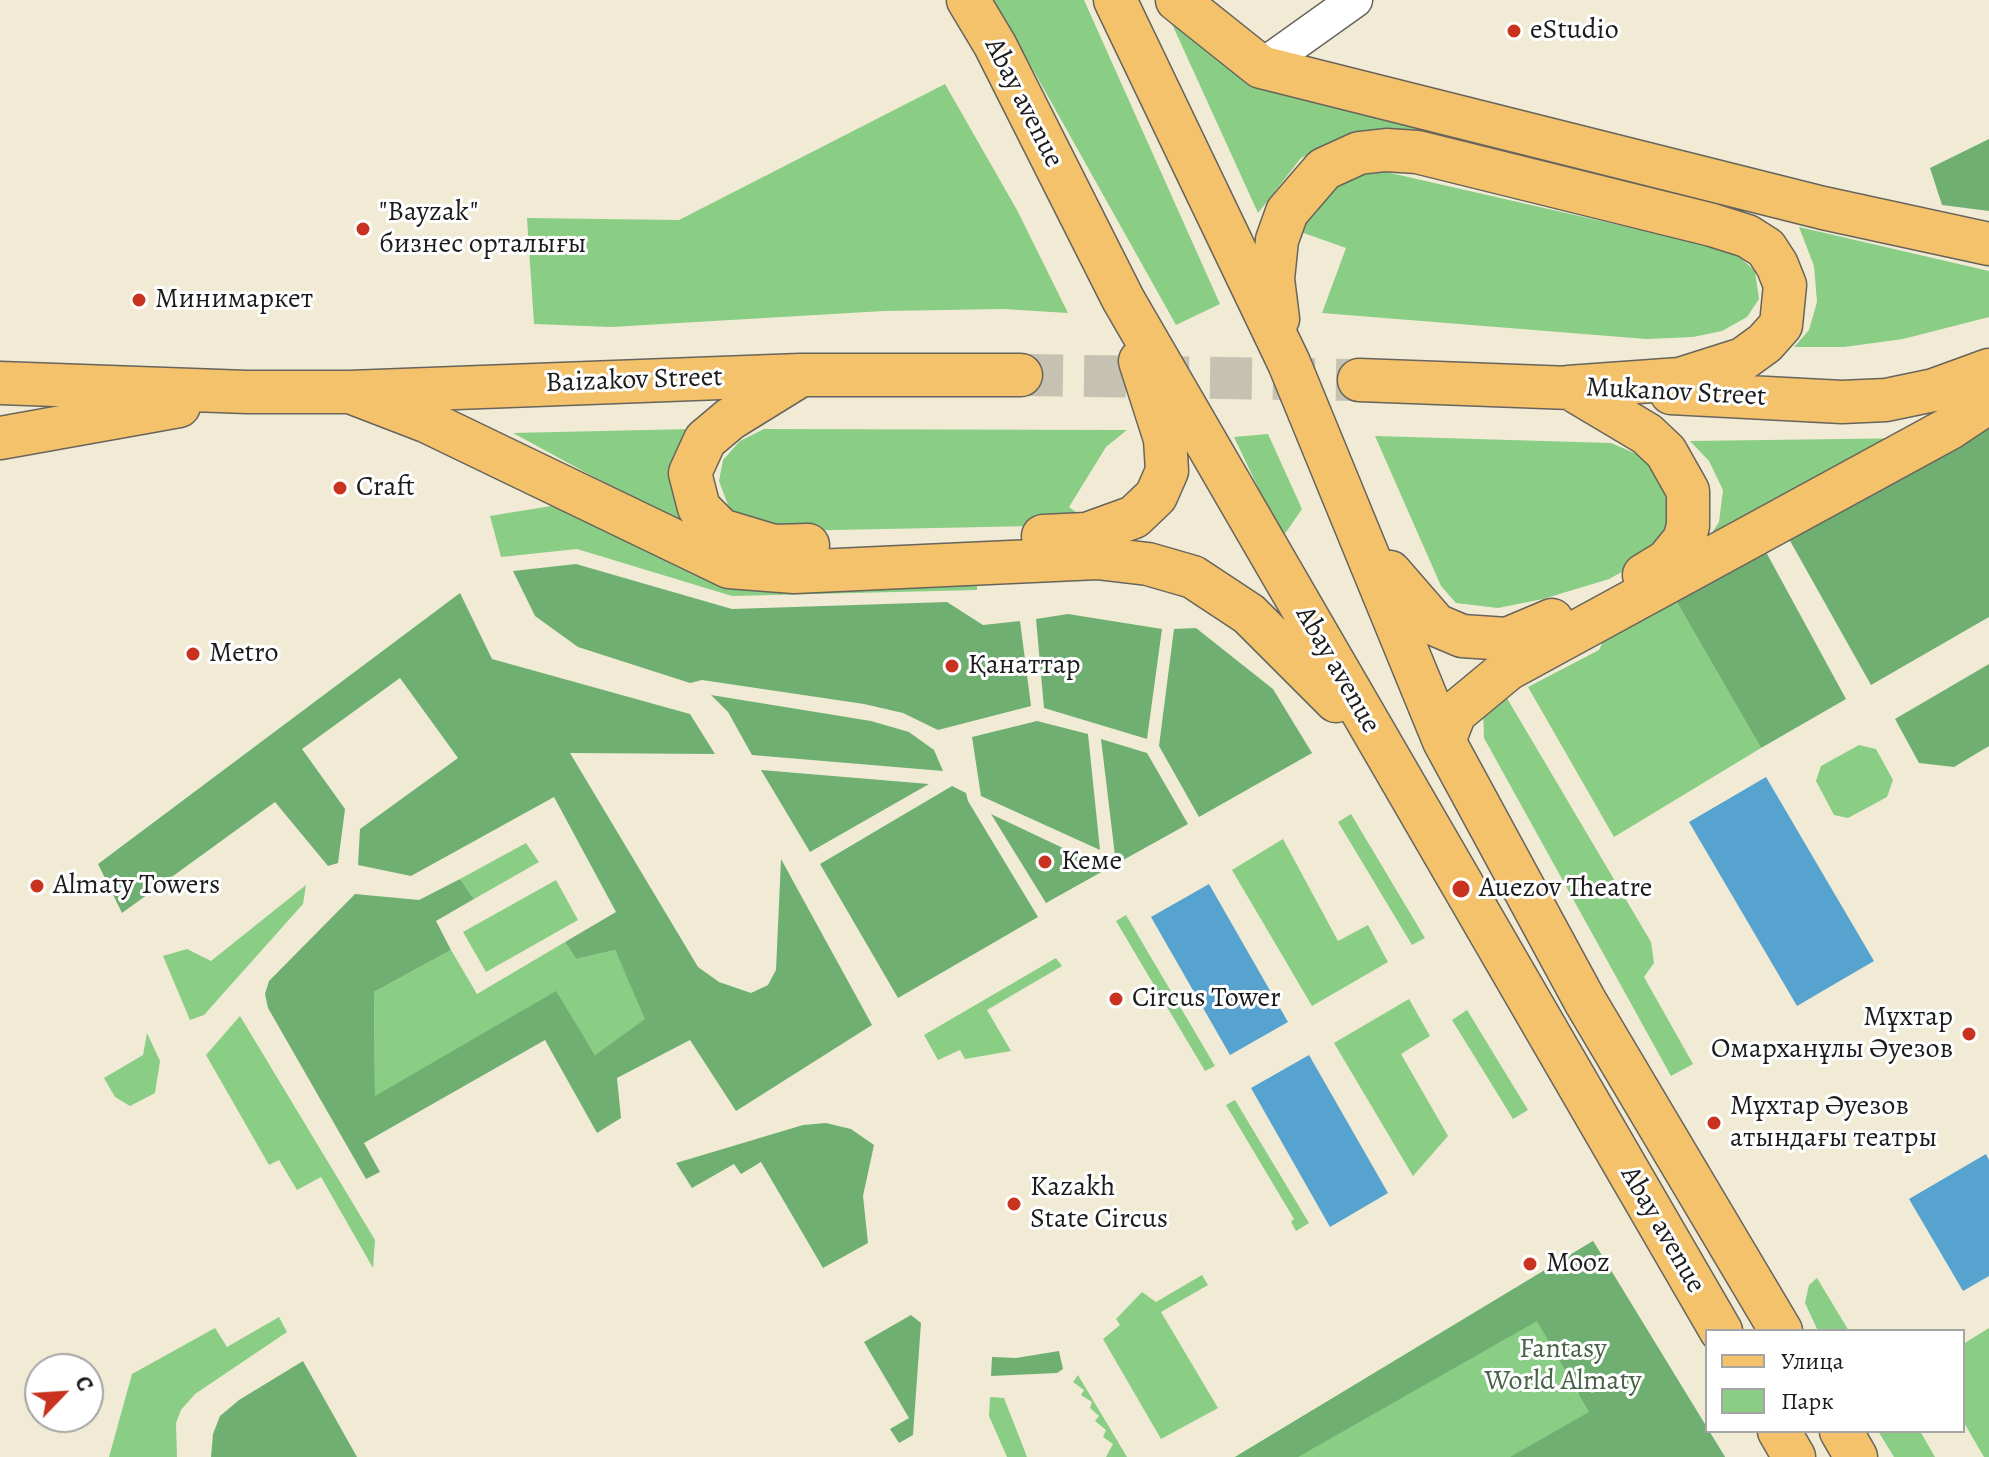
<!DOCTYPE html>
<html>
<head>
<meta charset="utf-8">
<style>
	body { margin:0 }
	#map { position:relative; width:1989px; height:1457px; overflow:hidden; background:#f1ebd6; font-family:Alegreya,serif }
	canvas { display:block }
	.legend { position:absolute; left:1705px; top:1329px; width:260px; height:104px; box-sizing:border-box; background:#fff; border:2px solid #a4a4a4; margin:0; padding:10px 14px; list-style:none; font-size:24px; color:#1c1c1c }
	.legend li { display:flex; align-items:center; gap:16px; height:40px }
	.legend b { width:40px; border:2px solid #a4a4a4 }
	.north { position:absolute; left:24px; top:1353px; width:80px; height:80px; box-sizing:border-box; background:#fff; border:2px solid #a4a4a4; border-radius:50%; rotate:65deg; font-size:22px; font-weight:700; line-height:32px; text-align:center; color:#1c1c1c }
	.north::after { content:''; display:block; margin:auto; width:28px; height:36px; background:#c8321e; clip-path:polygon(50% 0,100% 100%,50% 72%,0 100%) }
</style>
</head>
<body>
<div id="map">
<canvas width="1989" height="1457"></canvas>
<ul class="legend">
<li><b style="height:10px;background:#f4c26a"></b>Улица</li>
<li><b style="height:22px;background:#8acd85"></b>Парк</li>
</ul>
<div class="north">С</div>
</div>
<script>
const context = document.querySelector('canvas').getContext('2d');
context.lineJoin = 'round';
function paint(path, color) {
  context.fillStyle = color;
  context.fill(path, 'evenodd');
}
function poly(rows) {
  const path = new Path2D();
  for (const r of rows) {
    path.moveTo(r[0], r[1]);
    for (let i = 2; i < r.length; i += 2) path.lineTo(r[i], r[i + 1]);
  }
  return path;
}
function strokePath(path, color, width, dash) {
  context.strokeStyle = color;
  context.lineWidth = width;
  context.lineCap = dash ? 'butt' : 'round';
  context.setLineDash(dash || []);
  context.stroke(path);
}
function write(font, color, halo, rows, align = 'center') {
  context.font = font + ' Alegreya,serif';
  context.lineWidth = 6;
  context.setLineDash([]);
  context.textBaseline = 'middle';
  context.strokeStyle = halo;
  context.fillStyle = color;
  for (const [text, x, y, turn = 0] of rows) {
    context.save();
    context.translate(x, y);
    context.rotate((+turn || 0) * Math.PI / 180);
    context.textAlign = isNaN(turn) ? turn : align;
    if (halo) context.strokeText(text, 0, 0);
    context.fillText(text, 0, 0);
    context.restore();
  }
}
paint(poly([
	[994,0,1084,0,1220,304,1176,325],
	[1172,24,1204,48,1449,135,1398,133,1322,148,1301,158,1258,213],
	[945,84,1017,210,1068,313,1003,309,884,311,611,327,534,324,527,218,679,220],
	[1386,172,1733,251,1755,271,1759,299,1747,317,1722,331,1693,337,1646,339,1322,313,1346,248,1298,231,1319,196,1348,176],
	[1799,227,1989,271,1989,317,1903,339,1844,347,1794,347,1809,330,1817,302,1814,266],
	[691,429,688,528,513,433],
	[764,429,1127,430,1106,447,1069,507,1088,521,1034,526,786,531,744,525,728,505,719,481,723,460,740,441],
	[1268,434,1302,509,1282,538,1234,437],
	[1375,436,1611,443,1653,461,1674,490,1675,531,1660,551,1609,579,1543,599,1498,608,1456,603,1441,586],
	[1917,438,1702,548,1719,522,1723,490,1709,461,1690,441],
	[551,506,731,578,977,580,977,590,732,596,577,549,501,557,490,516],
	[1675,599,1761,748,1614,837,1528,687,1599,650,1606,635],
	[1498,683,1651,942,1654,963,1644,977,1693,1064,1671,1076,1484,738,1483,709],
	[1859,745,1876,749,1893,780,1887,797,1848,818,1834,815,1816,781,1821,766],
	[1351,814,1425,938,1412,945,1338,822],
	[1283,839,1338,941,1368,925,1388,962,1312,1006,1232,870],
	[526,843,539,862,474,899,460,879],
	[556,880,578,920,486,972,463,932],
	[306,885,303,904,204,1015,190,1020,163,956,187,949,211,961],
	[1126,915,1215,1066,1205,1071,1116,921],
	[565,942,576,959,615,950,646,1019,595,1055,555,992,375,1097,374,992,451,950,477,994],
	[1056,958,1062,966,987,1010,1011,1051,965,1059,960,1050,938,1060,924,1035],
	[1409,999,1430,1036,1401,1054,1448,1136,1413,1176,1334,1043],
	[1467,1010,1528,1110,1513,1119,1452,1020],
	[240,1016,375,1240,373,1268,321,1177,297,1190,279,1160,269,1165,206,1055],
	[147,1033,160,1061,155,1093,130,1106,115,1097,104,1078,143,1055],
	[1235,1100,1309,1223,1296,1231,1291,1222,1294,1219,1226,1105],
	[1593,1241,1725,1457,1235,1457],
	[1202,1275,1208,1285,1161,1312,1218,1408,1161,1439,1103,1339,1120,1325,1116,1319,1142,1292,1156,1302],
	[1817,1278,1849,1331,1818,1331,1805,1303,1809,1285],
	[279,1317,287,1332,195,1394,181,1410,176,1423,177,1457,109,1457,132,1374,215,1328,227,1347],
	[1989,1328,1989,1457,1984,1457,1963,1421,1963,1344],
	[1078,1375,1127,1457,1106,1457,1113,1444,1103,1437,1106,1430,1095,1421,1099,1416,1090,1408,1092,1402,1081,1395,1084,1390,1073,1382],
	[990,1397,1004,1398,1027,1457,1007,1457,989,1416],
	[1878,1431,1920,1431,1935,1457,1894,1457]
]), '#8acd85');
paint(poly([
	[1989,139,1989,211,1942,205,1930,168],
	[1989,428,1989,617,1871,685,1789,539],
	[1766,552,1846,699,1761,748,1675,599],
	[576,564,732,609,947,602,983,625,1020,621,1031,706,938,730,903,713,864,704,702,680,690,683,578,647,535,616,513,571],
	[460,593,492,659,690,714,715,754,570,753,698,967,719,982,751,993,768,985,776,970,781,859,872,1025,736,1111,690,1040,617,1078,621,1118,597,1133,545,1040,364,1143,380,1172,366,1179,268,1008,265,994,269,981,355,894,419,900,460,879,474,899,436,921,451,950,374,992,375,1096,556,991,595,1055,645,1019,615,950,576,959,565,942,616,912,554,797,411,876,358,865,360,829,458,758,400,678,302,749,345,809,338,863,328,866,275,802,122,913,98,864],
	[1068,614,1162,629,1147,739,1044,708,1036,619],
	[1196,628,1273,689,1312,753,1199,817,1159,746,1174,629],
	[1989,664,1989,746,1954,767,1919,763,1895,719],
	[711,695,871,721,909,732,934,750,943,771,752,755,728,712],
	[1037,721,1088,734,1100,850,981,796,972,737],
	[1101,739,1147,753,1188,824,1116,864],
	[761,770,929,784,810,852],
	[952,786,966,793,968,801,1038,917,898,998,820,864],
	[991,814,1101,866,1105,870,1046,903],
	[826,1123,851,1129,874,1145,863,1196,868,1243,823,1268,761,1162,741,1174,734,1164,692,1188,676,1163,803,1125],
	[1593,1241,1725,1457,1510,1457,1589,1412,1537,1321,1298,1457,1235,1457],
	[911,1315,921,1323,913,1435,899,1443,890,1429,909,1418,864,1342],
	[1059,1351,1063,1369,1057,1373,991,1376,992,1357,1016,1358],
	[303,1361,357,1457,211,1457,213,1434,220,1416,239,1400]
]), '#6fb072');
paint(poly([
	[1766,777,1874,961,1797,1006,1689,822],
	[1209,884,1288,1022,1230,1055,1151,917],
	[1309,1055,1388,1193,1330,1227,1251,1088],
	[1986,1154,1989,1160,1989,1276,1963,1291,1909,1199]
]), '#57a3cf');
strokePath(poly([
	[1021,375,1359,380]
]), '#c6c2b1', 42, [42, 21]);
const minor = poly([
	[1261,67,1355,0]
]);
const major = poly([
	[968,0,995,45,1123,299,1721,1331],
	[1115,0,1289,363,1444,741,1585,1001,1781,1331],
	[1177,0,1261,67,1823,208,1989,244],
	[1278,319,1273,279,1277,240,1287,212,1324,169,1359,153,1386,150,1417,152,1712,225,1747,236,1766,248,1777,265,1785,285,1781,325,1765,343,1743,359,1680,379,1568,387],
	[798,377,730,419,705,440,690,473,699,508,721,530,774,546,808,545],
	[1359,380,1597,389],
	[0,383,247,392,350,392,800,375,1021,375],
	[1568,387,1647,434,1666,452,1688,491,1688,526,1684,540,1667,561,1644,575],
	[350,392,428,422,729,567,794,572,1097,558,1148,564,1193,577,1249,614,1336,701],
	[1671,393,1842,402,1886,400,1934,390,1989,370],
	[0,438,179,406],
	[1043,536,1087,534,1134,517,1156,496,1167,471,1165,439,1140,361],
	[1390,572,1436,625,1462,636,1507,639,1552,620],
	[1444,741,1455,713,1508,669,1950,428,1989,402],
	[1779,1431,1794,1457],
	[1841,1431,1856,1457]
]);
strokePath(minor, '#67645d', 37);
strokePath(major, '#67645d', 45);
strokePath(minor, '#fff', 34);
strokePath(major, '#f4c26a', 42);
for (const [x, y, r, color] of [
	[1514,31,8,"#c8321e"],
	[363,229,8,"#c8321e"],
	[139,300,8,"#c8321e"],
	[340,488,8,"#c8321e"],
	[193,654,8,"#c8321e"],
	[952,666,8,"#c8321e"],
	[1045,862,8,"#c8321e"],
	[37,886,8,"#c8321e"],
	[1461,889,10,"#c8321e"],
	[1116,999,8,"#c8321e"],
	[1969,1034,8,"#c8321e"],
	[1714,1123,8,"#c8321e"],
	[1014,1204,8,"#c8321e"],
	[1530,1264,8,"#c8321e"]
]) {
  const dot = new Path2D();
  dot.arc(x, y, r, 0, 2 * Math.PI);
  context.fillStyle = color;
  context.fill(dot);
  strokePath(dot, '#fff', 3);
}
write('28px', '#1c1c1c', '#fff', [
	["eStudio",1530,31],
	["\"Bayzak\"",379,213],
	["бизнес орталығы",379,245],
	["Минимаркет",155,300],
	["Craft",356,488],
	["Metro",209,654],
	["Қанаттар",968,666],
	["Кеме",1061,862],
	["Almaty Towers",53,886],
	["Auezov Theatre",1479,889],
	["Circus Tower",1132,999],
	["Мұхтар",1953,1018,"right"],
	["Омарханұлы Әуезов",1953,1050,"right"],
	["Мұхтар Әуезов",1730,1107],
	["атындағы театры",1730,1139],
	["Kazakh",1030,1188],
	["State Circus",1030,1220],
	["Mooz",1546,1264]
], 'left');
write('28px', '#1c1c1c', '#fff', [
	["Abay avenue",1023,103,63],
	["Baizakov Street",634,381,-2],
	["Mukanov Street",1676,393,3],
	["Abay avenue",1337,670,60],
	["Abay avenue",1662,1230,60]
]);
write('28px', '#486346', '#fff', [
	["Fantasy",1563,1350],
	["World Almaty",1563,1382]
]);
</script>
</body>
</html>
